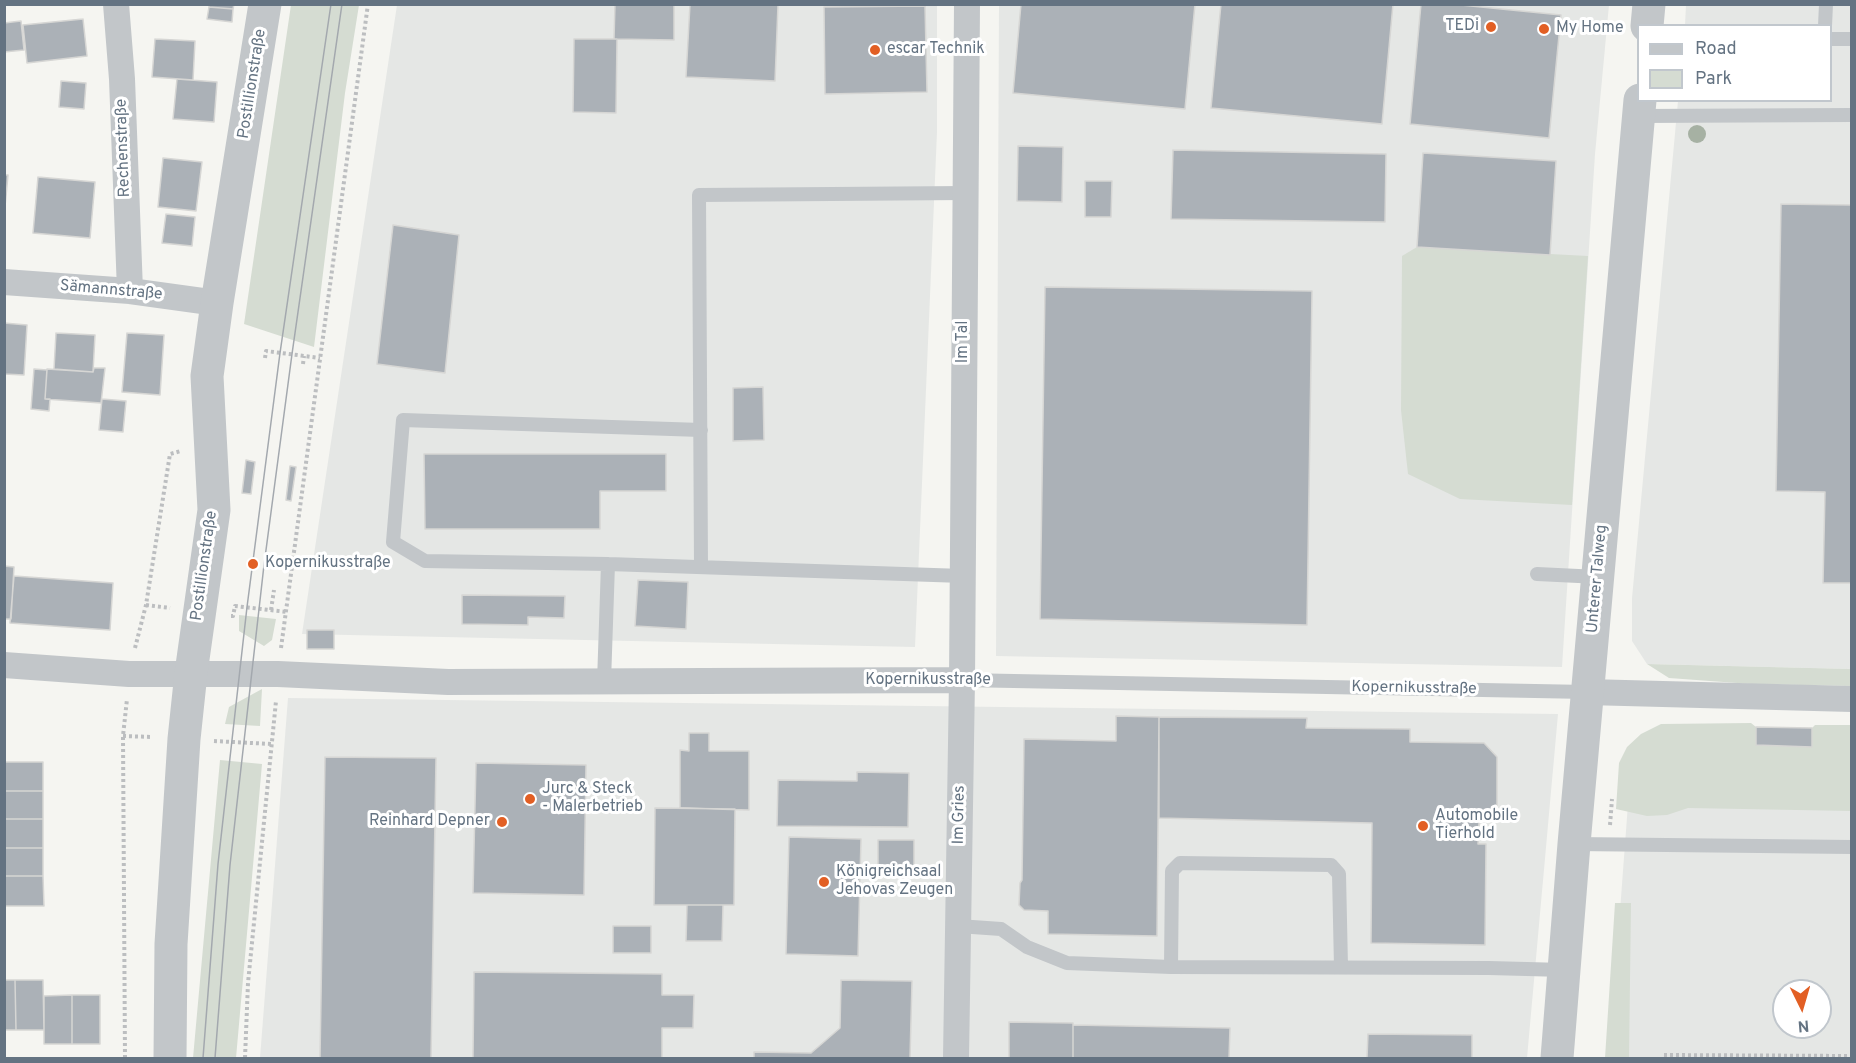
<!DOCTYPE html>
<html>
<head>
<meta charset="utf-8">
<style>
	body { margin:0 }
	#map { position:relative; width:1856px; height:1063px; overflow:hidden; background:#f5f5f1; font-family:Overpass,sans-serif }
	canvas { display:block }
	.frame { position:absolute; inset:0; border:6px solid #647382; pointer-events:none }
	.legend { position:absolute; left:1637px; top:24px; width:195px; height:78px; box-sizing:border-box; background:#fff; border:2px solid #c1c7cd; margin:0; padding:8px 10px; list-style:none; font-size:18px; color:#647382 }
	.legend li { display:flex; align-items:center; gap:12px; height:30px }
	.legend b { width:30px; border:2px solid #c1c7cd }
	.north { position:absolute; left:1772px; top:979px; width:60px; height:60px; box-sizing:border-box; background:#fff; border:2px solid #c1c7cd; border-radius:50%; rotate:175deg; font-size:16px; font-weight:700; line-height:24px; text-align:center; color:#647382 }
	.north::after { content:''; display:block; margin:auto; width:21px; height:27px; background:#e25f24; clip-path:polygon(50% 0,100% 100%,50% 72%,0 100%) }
</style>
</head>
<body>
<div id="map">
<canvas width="1856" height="1063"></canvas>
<div class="frame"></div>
<ul class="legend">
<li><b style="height:8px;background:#c2c6c9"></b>Road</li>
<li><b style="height:16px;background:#d5dcd2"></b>Park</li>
</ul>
<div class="north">N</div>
</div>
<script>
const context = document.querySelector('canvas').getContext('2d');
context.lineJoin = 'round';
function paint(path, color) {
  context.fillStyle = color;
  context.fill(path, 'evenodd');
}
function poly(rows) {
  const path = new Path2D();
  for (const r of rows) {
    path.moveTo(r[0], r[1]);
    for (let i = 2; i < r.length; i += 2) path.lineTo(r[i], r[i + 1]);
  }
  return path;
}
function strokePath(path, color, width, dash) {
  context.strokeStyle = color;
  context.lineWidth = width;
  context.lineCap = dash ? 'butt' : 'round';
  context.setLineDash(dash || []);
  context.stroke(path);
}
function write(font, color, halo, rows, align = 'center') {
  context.font = font + ' Overpass,sans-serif';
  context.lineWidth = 6;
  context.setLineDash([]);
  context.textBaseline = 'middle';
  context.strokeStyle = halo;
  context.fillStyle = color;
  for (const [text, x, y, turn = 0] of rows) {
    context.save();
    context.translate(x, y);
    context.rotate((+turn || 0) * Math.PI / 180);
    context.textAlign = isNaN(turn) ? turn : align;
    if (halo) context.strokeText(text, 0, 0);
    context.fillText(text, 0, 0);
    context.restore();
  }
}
paint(poly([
	[397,5,937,5,937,132,915,647,302,634],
	[999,5,1609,5,1595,154,1562,667,996,656],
	[1686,5,1851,5,1851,669,1647,664,1632,641,1632,598,1678,101,1830,100,1830,26,1685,25],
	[288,698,1558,714,1527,1058,260,1058],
	[1851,794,1851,1058,1609,1058,1628,804],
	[1784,991,1820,991,1820,1027,1784,1027]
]), '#e5e7e5');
paint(poly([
	[291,5,359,5,345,93,314,347,244,324],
	[1417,247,1588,256,1572,505,1460,499,1408,474,1401,410,1402,256],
	[239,615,276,619,272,640,264,646,239,631],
	[1647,664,1851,669,1851,686,1751,684,1669,678],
	[262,689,260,726,225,724,229,707],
	[1751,723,1756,727,1756,745,1811,747,1812,728,1815,725,1851,725,1851,811,1688,808,1667,815,1647,816,1616,809,1619,763,1627,747,1641,734,1661,724],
	[220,760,262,764,236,1058,193,1058],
	[1615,903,1631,903,1629,1058,1605,1058]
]), '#d5dcd2');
const building = poly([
	[209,4,234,4,233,9,209,7,209,4],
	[615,4,674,4,674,40,614,39,615,4],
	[690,4,778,5,775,81,686,77,690,4],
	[1021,4,1195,4,1185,109,1013,93,1021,4],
	[1221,4,1393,4,1382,124,1211,108,1221,4],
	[1421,4,1451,4,1561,15,1549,138,1410,124,1421,4],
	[925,6,927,92,825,94,824,7,925,6],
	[209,7,233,9,232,22,207,19,209,7],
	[83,19,87,56,27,63,23,25,83,19],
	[21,21,24,50,4,52,4,23,21,21],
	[155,39,195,41,193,80,152,77,155,39],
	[574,39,617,39,616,113,573,112,574,39],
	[177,79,217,82,214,122,173,119,177,79],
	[61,81,86,83,84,109,59,107,61,81],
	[1018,146,1063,147,1062,202,1017,201,1018,146],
	[1173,150,1386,154,1385,222,1171,219,1173,150],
	[1423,153,1556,161,1550,255,1417,247,1423,153],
	[163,158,202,162,196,211,158,207,163,158],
	[4,175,8,175,4,217,4,175],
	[38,177,95,182,90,238,33,233,38,177],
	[1085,181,1112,181,1111,217,1085,217,1085,181],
	[1781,204,1852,205,1852,583,1823,583,1825,492,1776,491,1781,204],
	[166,214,195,217,192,246,162,243,166,214],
	[393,225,459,235,445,373,377,364,393,225],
	[1045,287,1312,291,1307,625,1040,619,1045,287],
	[4,323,27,325,24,375,4,374,4,323],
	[56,333,95,335,93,372,54,369,56,333],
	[127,333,164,335,160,395,122,392,127,333],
	[94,368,105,368,101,403,45,399,47,369,93,372,94,368],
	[34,369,47,370,45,399,50,399,49,411,31,409,34,369],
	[763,387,764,440,733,441,733,388,763,387],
	[102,399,126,401,123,432,99,430,102,399],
	[424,454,666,454,666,491,600,491,600,529,425,529,424,454],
	[246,460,255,462,251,494,242,493,246,460],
	[290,466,296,467,291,501,286,500,290,466],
	[4,566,14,567,11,619,4,619,4,566],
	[14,576,113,583,110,630,10,623,14,576],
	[638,580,688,582,686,629,635,626,638,580],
	[462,595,565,596,564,618,528,617,528,625,462,624,462,595],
	[307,630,334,630,334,649,307,649,307,630],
	[1116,716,1159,717,1157,936,1048,934,1048,911,1024,910,1019,905,1020,883,1022,880,1024,739,1116,741,1116,716],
	[1159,717,1307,718,1306,728,1410,729,1410,742,1484,743,1497,757,1497,809,1484,822,1479,822,1478,844,1486,844,1485,945,1371,943,1372,823,1159,818,1159,717],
	[1756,727,1812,728,1812,747,1756,745,1756,727],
	[689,733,709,733,709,751,749,751,749,810,680,808,680,750,689,751,689,733],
	[325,757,436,758,431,1058,320,1058,325,757],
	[4,762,43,762,43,791,4,791,4,762],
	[476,763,586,765,584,895,473,893,476,763],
	[857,772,909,773,908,827,777,826,778,780,857,781,857,772],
	[4,791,43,791,43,819,4,819,4,791],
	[655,808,735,809,734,905,654,905,655,808],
	[4,819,43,819,43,848,4,848,4,819],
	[789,837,861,839,858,956,786,954,789,837],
	[878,840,914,840,914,871,878,870,878,840],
	[4,848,43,848,43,876,4,876,4,848],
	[4,876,43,876,44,906,4,906,4,876],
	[687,905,723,905,722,941,686,941,687,905],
	[613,926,651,926,651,953,613,953,613,926],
	[474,972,662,974,662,995,694,995,693,1028,662,1028,662,1058,473,1058,474,972],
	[4,980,15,980,16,1030,4,1030,4,980],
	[15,980,43,980,44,1030,16,1030,15,980],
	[841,980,912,981,910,1058,754,1058,754,1052,811,1053,825,1041,840,1028,841,980],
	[72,995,72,1044,44,1044,44,996,72,995],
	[72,995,100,995,100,1044,72,1044,72,995],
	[1009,1022,1073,1023,1073,1058,1009,1058,1009,1022],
	[1073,1025,1230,1028,1229,1058,1073,1058,1073,1025],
	[1368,1034,1472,1035,1472,1058,1367,1058,1368,1034]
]);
paint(building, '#abb1b7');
strokePath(building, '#d6d6d4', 1.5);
strokePath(poly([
	[265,358,266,351,320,358],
	[303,364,304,356],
	[146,605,170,608],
	[271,610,274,590],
	[231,616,233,616,235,606,287,612],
	[135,648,146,605,170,454,181,451],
	[281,648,368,4],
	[123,736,152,737],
	[214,741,271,744],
	[1610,825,1612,799],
	[1664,1055,1852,1056],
	[125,1058,123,736,127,699],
	[245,1058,248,983,276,701]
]), '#bcbec0', 4, [3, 3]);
strokePath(poly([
	[1825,26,1826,4],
	[1830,39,1852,39],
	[1639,116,1852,115],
	[701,430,403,420,393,542,425,561,608,564,963,576],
	[701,567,699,195,965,193],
	[1537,574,1599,577],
	[962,680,1587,692],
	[604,682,608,564],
	[1574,844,1852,847],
	[958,926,1001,929,1027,947,1067,963,1171,967,1489,968,1564,970],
	[1171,967,1172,871,1180,863,1331,865,1339,874,1341,967]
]), '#c2c6c9', 14);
strokePath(poly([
	[116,4,122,79,130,291],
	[4,282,130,291,217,303],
	[4,665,129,674,278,674,448,682,962,680],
	[1587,692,1852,699],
	[956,1058,962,680,967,4]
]), '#c2c6c9', 26);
strokePath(poly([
	[1647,26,1649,4],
	[170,1058,171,944,184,739,191,673,214,510,207,376,217,303,265,4],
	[1557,1058,1574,844,1640,100]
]), '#c2c6c9', 33);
strokePath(poly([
	[203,1058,218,864,247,607,280,353,331,4],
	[215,1058,230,865,264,565,292,354,342,4]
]), '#a3a8ae', 1.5);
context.fillStyle = '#a6b1a3';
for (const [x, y] of [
	[1697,134]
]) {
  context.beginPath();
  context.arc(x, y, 9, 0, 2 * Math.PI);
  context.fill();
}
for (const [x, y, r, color] of [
	[1491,27,6,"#e25f24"],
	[1544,29,6,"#e25f24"],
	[875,50,6,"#e25f24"],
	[253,564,6,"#e25f24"],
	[530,799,6,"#e25f24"],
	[502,822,6,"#e25f24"],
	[1423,826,6,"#e25f24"],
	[824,882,6,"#e25f24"]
]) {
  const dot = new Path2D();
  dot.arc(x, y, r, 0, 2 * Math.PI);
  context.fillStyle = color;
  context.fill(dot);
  strokePath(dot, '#fff', 2);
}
write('16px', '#647382', '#fff', [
	["TEDi",1479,27,"right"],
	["My Home",1556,29],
	["escar Technik",887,50],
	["Kopernikusstraße",265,564],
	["Jurc & Steck",542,790],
	["- Malerbetrieb",542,808],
	["Automobile",1435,817],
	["Tierhold",1435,835],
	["Reinhard Depner",490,822,"right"],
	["Königreichsaal",836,873],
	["Jehovas Zeugen",836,891]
], 'left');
write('16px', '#647382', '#fff', [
	["Postillionstraße",253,84,-81],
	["Rechenstraße",124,148,-92],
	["Sämannstraße",111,291,5],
	["Im Tal",964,342,-90],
	["Postillionstraße",205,566,-82],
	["Unterer Talweg",1598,579,-85],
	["Kopernikusstraße",928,681],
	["Kopernikusstraße",1414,689,1],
	["Im Gries",960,815,-89]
]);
</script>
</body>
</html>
